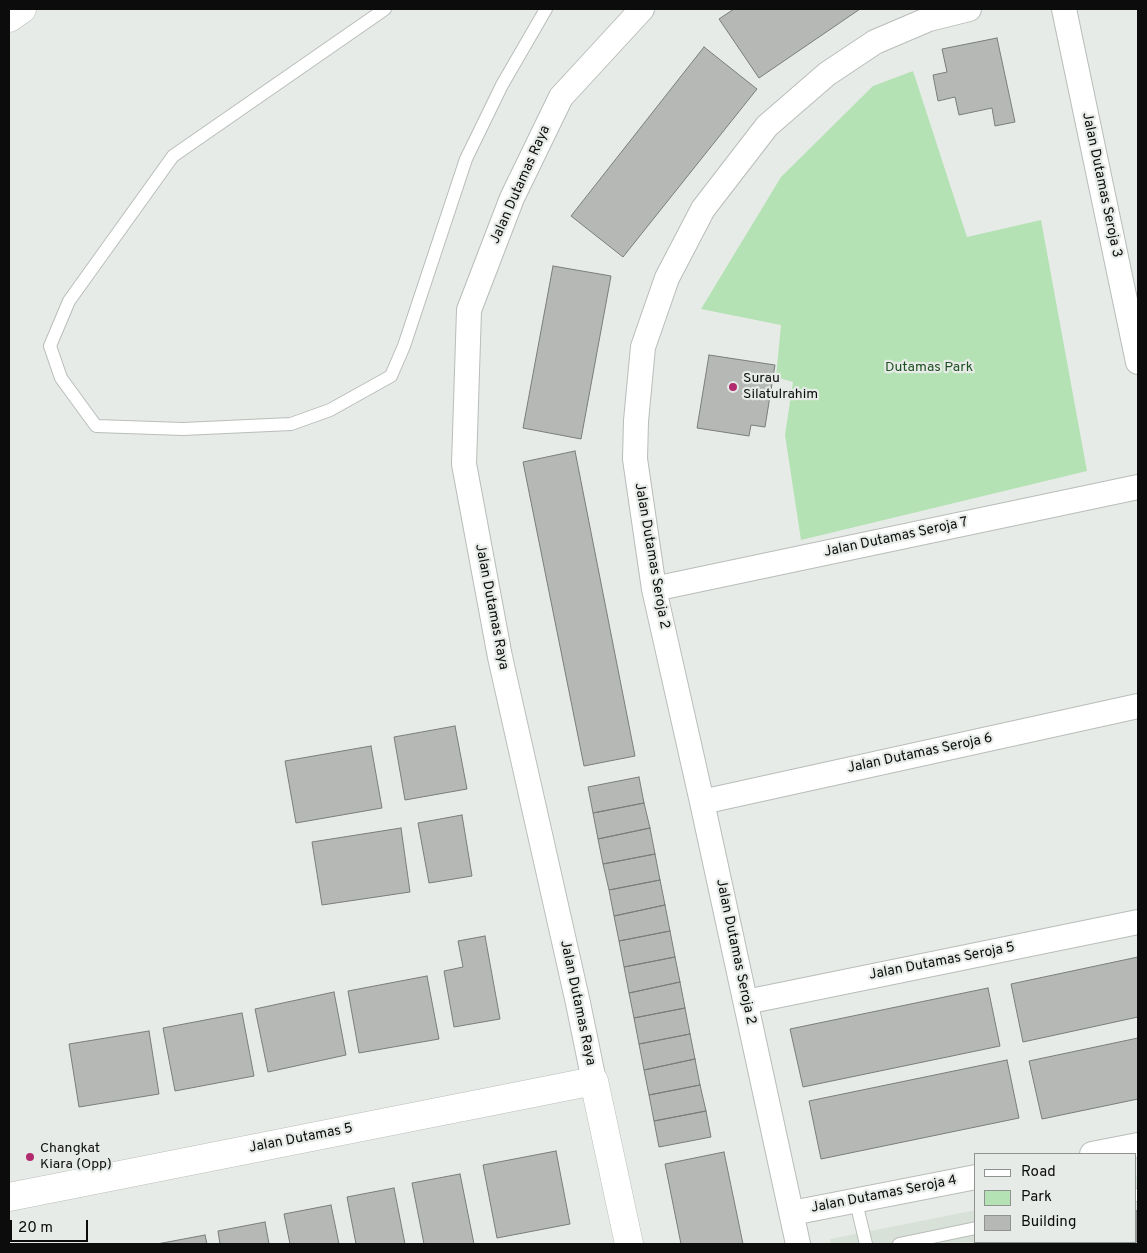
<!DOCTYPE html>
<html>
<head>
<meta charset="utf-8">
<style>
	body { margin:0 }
	#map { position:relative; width:1147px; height:1253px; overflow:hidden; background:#e7ebe7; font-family:Overpass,sans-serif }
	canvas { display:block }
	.frame { position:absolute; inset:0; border:10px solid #0b0c0b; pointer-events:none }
	.legend { position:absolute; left:974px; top:1153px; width:162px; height:90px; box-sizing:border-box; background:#e7ebe7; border:1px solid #8f928f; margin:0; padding:6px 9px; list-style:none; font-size:15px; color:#0b0c0b }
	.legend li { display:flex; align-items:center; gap:10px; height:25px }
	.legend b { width:25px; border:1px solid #8f928f }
	.scale { position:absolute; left:10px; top:1220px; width:78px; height:22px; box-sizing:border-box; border:2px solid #0b0c0b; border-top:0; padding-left:6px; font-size:15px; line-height:18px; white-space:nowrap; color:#0b0c0b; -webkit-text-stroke:4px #e7ebe7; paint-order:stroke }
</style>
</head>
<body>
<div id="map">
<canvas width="1147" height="1253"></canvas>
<div class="frame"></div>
<ul class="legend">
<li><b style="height:6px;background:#fff"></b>Road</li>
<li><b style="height:14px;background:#b4e2b4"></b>Park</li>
<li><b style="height:14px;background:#b5b8b4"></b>Building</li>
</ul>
<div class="scale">20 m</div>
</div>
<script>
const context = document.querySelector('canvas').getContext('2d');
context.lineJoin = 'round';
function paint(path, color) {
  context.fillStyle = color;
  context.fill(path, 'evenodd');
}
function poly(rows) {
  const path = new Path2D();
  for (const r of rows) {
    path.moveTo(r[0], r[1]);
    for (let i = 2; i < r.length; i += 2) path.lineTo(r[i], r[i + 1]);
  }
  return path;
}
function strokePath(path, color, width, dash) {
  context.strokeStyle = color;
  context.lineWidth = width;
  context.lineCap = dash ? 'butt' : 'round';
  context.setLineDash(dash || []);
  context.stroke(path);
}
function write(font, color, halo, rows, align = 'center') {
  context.font = font + ' Overpass,sans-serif';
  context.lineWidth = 4.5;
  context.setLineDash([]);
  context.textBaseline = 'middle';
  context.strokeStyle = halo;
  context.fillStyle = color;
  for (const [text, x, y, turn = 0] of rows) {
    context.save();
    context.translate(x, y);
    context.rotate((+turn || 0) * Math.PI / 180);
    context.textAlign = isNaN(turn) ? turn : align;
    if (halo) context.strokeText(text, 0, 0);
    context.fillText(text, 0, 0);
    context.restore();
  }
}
paint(poly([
	[1138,1176,1138,1244,831,1244,830,1239,976,1210,976,1242,1136,1242,1136,1177]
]), '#d7e1d7');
paint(poly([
	[913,71,967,237,1041,220,1087,471,801,540,785,435,793,382,776,377,781,325,701,309,781,177,873,86]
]), '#b4e2b4');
const building = poly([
	[734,9,860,9,759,78,719,19,734,9],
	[997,38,1015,122,995,126,992,108,959,115,955,97,938,101,933,75,947,72,942,49,997,38],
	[704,47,757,89,623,257,571,216,704,47],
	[553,266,611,276,581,439,523,428,553,266],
	[709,355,775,365,765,427,751,425,749,436,697,428,709,355],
	[575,451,635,756,584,766,523,462,575,451],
	[455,726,467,789,405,800,394,737,455,726],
	[371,746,382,808,296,823,285,761,371,746],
	[639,777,644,803,593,813,588,787,639,777],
	[644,803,650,828,598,839,593,813,644,803],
	[462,815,472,876,429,883,418,823,462,815],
	[401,828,410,892,322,905,312,842,401,828],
	[650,828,655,854,603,864,598,839,650,828],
	[655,854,660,880,609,890,603,864,655,854],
	[660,880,665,905,614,916,609,890,660,880],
	[665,905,670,931,619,941,614,916,665,905],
	[670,931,675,957,624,967,619,941,670,931],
	[485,936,500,1019,454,1027,444,971,463,967,458,941,485,936],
	[675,957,680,982,629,993,624,967,675,957],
	[1138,957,1138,1017,1023,1042,1011,984,1138,957],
	[427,976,439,1039,359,1053,348,991,427,976],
	[680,982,685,1008,634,1018,629,993,680,982],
	[988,988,1000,1046,803,1087,790,1029,988,988],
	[334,992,346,1055,268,1072,255,1009,334,992],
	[685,1008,690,1034,639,1044,634,1018,685,1008],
	[242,1013,254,1076,175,1091,163,1028,242,1013],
	[149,1031,159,1094,79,1107,69,1044,149,1031],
	[690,1034,695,1059,644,1070,639,1044,690,1034],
	[1138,1038,1138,1099,1042,1119,1029,1061,1138,1038],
	[695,1059,700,1085,649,1095,644,1070,695,1059],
	[1007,1060,1019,1118,821,1159,809,1101,1007,1060],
	[700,1085,706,1111,654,1121,649,1095,700,1085],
	[706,1111,711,1137,659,1147,654,1121,706,1111],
	[556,1151,570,1224,497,1238,483,1165,556,1151],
	[724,1152,743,1244,681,1244,665,1164,724,1152],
	[460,1174,474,1244,424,1244,412,1183,460,1174],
	[394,1188,405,1244,356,1244,347,1197,394,1188],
	[331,1205,339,1244,290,1244,284,1214,331,1205],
	[1138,1210,1138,1244,978,1244,990,1242,1136,1242,1136,1211,1138,1210],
	[265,1222,269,1244,220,1244,218,1231,265,1222],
	[205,1235,207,1244,157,1244,205,1235]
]);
paint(building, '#b5b8b4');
strokePath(building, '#7a7d7a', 1);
const lane = poly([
	[385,9,173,156,69,301,50,346,61,378,96,426,183,429,291,424,330,410,391,376,404,346,466,159,502,85,546,9],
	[1136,1195,1138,1195],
	[856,1202,866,1244],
	[899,1244,976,1228]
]);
const street = poly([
	[1064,9,1138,362],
	[654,589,1138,487],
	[702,802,1138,706],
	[746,1002,1138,922],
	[594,1081,578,1003,500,657,464,464,469,310,512,198,561,97,642,9],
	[1092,1154,1138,1145],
	[792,1213,976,1177],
	[798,1244,702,802,654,589,635,459,636,421,643,347,667,278,703,209,767,126,827,74,875,42,929,19,969,9]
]);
const secondary = poly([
	[9,1197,594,1081,629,1244]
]);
const highway = poly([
	[9,18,22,9]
]);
strokePath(lane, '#b9bdb9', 14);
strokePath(street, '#b9bdb9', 26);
strokePath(secondary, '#b9bdb9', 29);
strokePath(highway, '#b9bdb9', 29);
strokePath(lane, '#fff', 12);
strokePath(street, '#fff', 24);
strokePath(secondary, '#fff', 28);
strokePath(highway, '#fff', 28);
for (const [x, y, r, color] of [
	[733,387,5,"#b22b6f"],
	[30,1157,5,"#b22b6f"]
]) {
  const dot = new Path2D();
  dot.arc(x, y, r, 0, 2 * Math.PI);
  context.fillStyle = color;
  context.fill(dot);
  strokePath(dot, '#e7ebe7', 2);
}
write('14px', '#0b0c0b', '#e7ebe7', [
	["Jalan Dutamas Raya",521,185,-66],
	["Jalan Dutamas Seroja 3",1101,185,78],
	["Jalan Dutamas Seroja 7",896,538,-12],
	["Jalan Dutamas Seroja 2",651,556,80],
	["Jalan Dutamas Raya",491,607,79],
	["Jalan Dutamas Seroja 6",920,754,-12],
	["Jalan Dutamas Seroja 2",735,952,78],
	["Jalan Dutamas Seroja 5",942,962,-11],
	["Jalan Dutamas Raya",577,1003,78],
	["Jalan Dutamas 5",301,1139,-11],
	["Jalan Dutamas Seroja 4",884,1195,-11]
]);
write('14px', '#1d5020', '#e7ebe7', [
	["Dutamas Park",929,368]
]);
write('14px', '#0b0c0b', '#e7ebe7', [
	["Surau",743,379],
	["Silatulrahim",743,395],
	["Changkat",40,1149],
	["Kiara (Opp)",40,1165]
], 'left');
</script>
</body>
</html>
